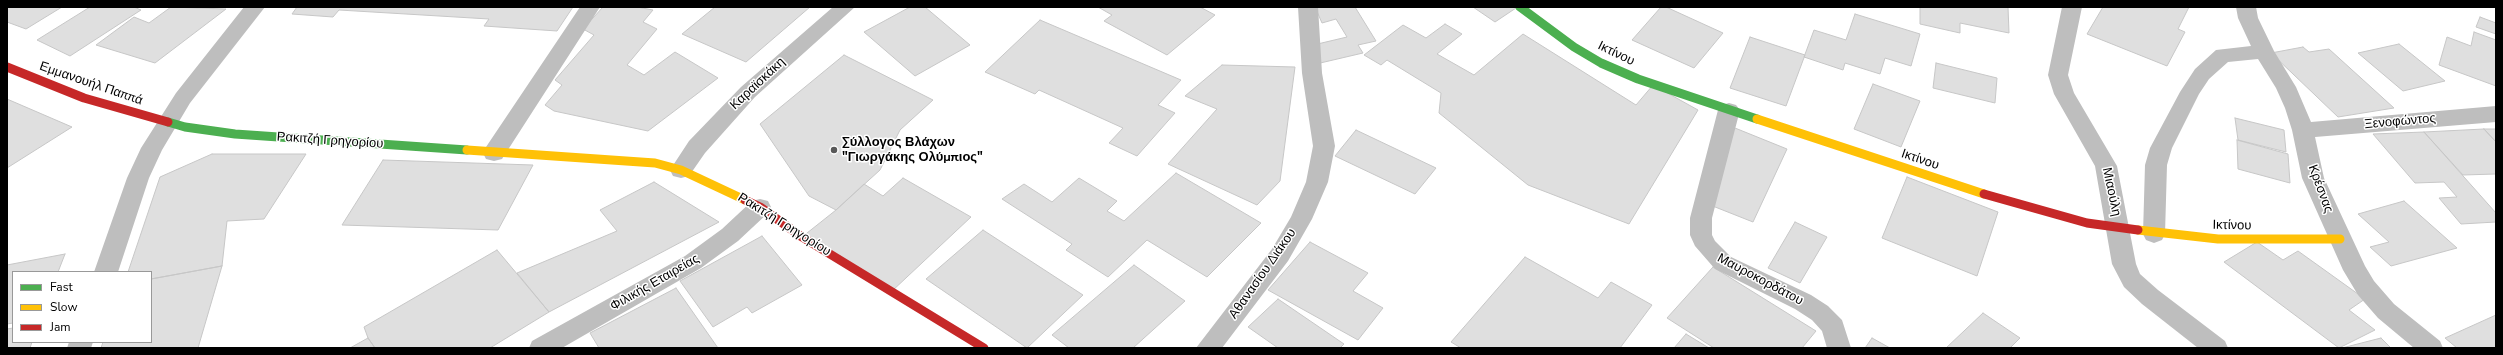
<!DOCTYPE html>
<html>
<head>
<meta charset="utf-8">
<style>
	body { margin:0 }
	#map { position:relative; width:2503px; height:355px; overflow:hidden; background:#fff; font-family:"Nunito Sans",sans-serif }
	canvas { display:block }
	.frame { position:absolute; inset:0; border:8px solid #000; pointer-events:none }
	.legend { position:absolute; left:12px; top:271px; width:140px; height:72px; box-sizing:border-box; background:#fff; border:1px solid #999; margin:0; padding:5px 7px; list-style:none; font-size:12px; color:#000 }
	.legend li { display:flex; align-items:center; gap:8px; height:20px }
	.legend b { width:20px; border:1px solid #999 }
</style>
</head>
<body>
<div id="map">
<canvas width="2503" height="355"></canvas>
<div class="frame"></div>
<ul class="legend">
<li><b style="height:5px;background:#4caf50"></b>Fast</li>
<li><b style="height:5px;background:#ffc107"></b>Slow</li>
<li><b style="height:5px;background:#c62828"></b>Jam</li>
</ul>
</div>
<script>
const context = document.querySelector('canvas').getContext('2d');
context.lineJoin = 'round';
function paint(path, color) {
  context.fillStyle = color;
  context.fill(path, 'evenodd');
}
function poly(rows) {
  const path = new Path2D();
  for (const r of rows) {
    path.moveTo(r[0], r[1]);
    for (let i = 2; i < r.length; i += 2) path.lineTo(r[i], r[i + 1]);
  }
  return path;
}
function strokePath(path, color, width, dash) {
  context.strokeStyle = color;
  context.lineWidth = width;
  context.lineCap = dash ? 'butt' : 'round';
  context.setLineDash(dash || []);
  context.stroke(path);
}
function write(font, color, halo, rows, align = 'center') {
  context.font = font + ' "Nunito Sans",sans-serif';
  context.lineWidth = 3;
  context.setLineDash([]);
  context.textBaseline = 'middle';
  context.strokeStyle = halo;
  context.fillStyle = color;
  for (const [text, x, y, turn = 0] of rows) {
    context.save();
    context.translate(x, y);
    context.rotate((+turn || 0) * Math.PI / 180);
    context.textAlign = isNaN(turn) ? turn : align;
    if (halo) context.strokeText(text, 0, 0);
    context.fillText(text, 0, 0);
    context.restore();
  }
}
const building = poly([
	[7,7,62,7,26,29,7,22,7,7],
	[90,7,134,7,141,10,70,56,37,40,90,7],
	[171,7,226,9,155,63,96,45,134,17,149,23,171,7],
	[297,7,573,7,557,31,484,26,489,19,339,10,333,17,292,14,297,7],
	[603,7,637,7,653,10,643,22,657,29,627,65,644,75,675,52,718,78,648,131,554,111,545,105,562,85,555,80,594,35,583,29,603,7],
	[715,7,810,7,746,62,682,34,715,7],
	[910,7,925,7,970,45,915,76,864,32,910,7],
	[1098,7,1200,7,1215,15,1167,55,1104,21,1112,15,1098,7],
	[1315,7,1355,7,1376,41,1358,45,1363,53,1316,64,1309,46,1347,37,1336,19,1322,23,1315,7],
	[1473,7,1515,7,1516,8,1495,22,1473,7],
	[1661,7,1666,7,1723,33,1694,68,1632,40,1661,7],
	[1920,7,2008,7,2009,33,1960,23,1960,33,1920,24,1920,7],
	[2103,7,2189,7,2178,29,2185,32,2167,66,2087,34,2103,7],
	[1855,14,1920,34,1911,66,1885,58,1880,74,1845,63,1843,70,1804,57,1814,30,1846,40,1855,14],
	[2480,17,2496,23,2496,34,2476,27,2480,17],
	[1040,20,1181,80,1158,105,1175,113,1137,156,1109,143,1123,128,1039,90,1035,94,985,72,1040,20],
	[1445,24,1462,34,1437,54,1474,75,1523,34,1636,105,1653,85,1698,110,1629,224,1528,185,1439,113,1441,93,1387,60,1381,65,1364,55,1403,25,1426,38,1445,24],
	[2474,32,2496,40,2496,86,2439,65,2447,37,2471,46,2474,32],
	[1750,37,1805,55,1786,106,1730,88,1750,37],
	[2399,44,2445,81,2403,91,2358,53,2399,44],
	[2303,47,2309,52,2329,49,2394,108,2338,117,2271,53,2303,47],
	[844,55,933,100,900,130,880,170,836,210,809,196,760,124,844,55],
	[1936,63,1997,78,1995,103,1933,88,1936,63],
	[1222,65,1295,67,1280,181,1257,205,1168,164,1217,109,1185,96,1222,65],
	[1873,84,1920,101,1901,147,1854,129,1873,84],
	[7,99,72,127,7,168,7,99],
	[2235,118,2284,130,2286,152,2238,140,2235,118],
	[1730,126,1787,149,1753,222,1705,203,1730,126],
	[2484,129,2496,129,2496,142,2484,129],
	[2484,129,2496,142,2496,174,2463,175,2424,132,2484,129],
	[1356,130,1436,168,1415,194,1335,156,1356,130],
	[2424,132,2496,213,2496,222,2461,224,2439,198,2457,197,2444,182,2415,183,2373,134,2424,132],
	[2237,140,2288,154,2290,183,2238,169,2237,140],
	[212,154,306,154,264,219,227,221,222,266,151,279,151,272,128,272,160,177,212,154],
	[383,160,533,165,498,230,342,225,383,160],
	[1176,173,1261,223,1207,277,1147,240,1108,277,1066,250,1072,244,1002,199,1024,184,1052,202,1079,178,1117,201,1107,211,1124,221,1176,173],
	[1907,177,1998,212,1977,276,1882,238,1907,177],
	[903,178,971,217,891,292,802,237,836,210,864,184,883,196,903,178],
	[654,182,719,222,549,312,517,273,617,231,600,210,654,182],
	[2404,201,2457,248,2391,266,2370,247,2389,242,2358,214,2404,201],
	[1795,222,1827,237,1800,283,1768,268,1795,222],
	[983,230,1083,295,1027,348,926,279,983,230],
	[762,236,802,285,752,313,747,307,713,327,680,281,762,236],
	[1310,242,1368,273,1353,291,1383,308,1358,340,1268,290,1310,242],
	[2257,242,2283,260,2298,251,2365,299,2349,310,2375,330,2339,348,2224,262,2257,242],
	[497,250,549,312,490,348,375,348,368,338,364,327,497,250],
	[65,254,58,272,13,272,13,323,7,324,7,265,65,254],
	[1525,257,1598,298,1611,282,1652,305,1620,348,1461,348,1451,342,1525,257],
	[1134,265,1185,301,1133,348,1069,348,1052,335,1134,265],
	[222,266,198,348,101,348,103,342,151,342,151,279,222,266],
	[1713,267,1816,331,1802,348,1714,348,1667,318,1713,267],
	[676,288,718,348,599,348,590,333,676,288],
	[1278,299,1344,344,1340,348,1278,348,1248,327,1278,299],
	[1983,313,2020,338,2010,348,1946,348,1983,313],
	[2496,315,2496,348,2457,348,2445,338,2496,315],
	[13,328,13,342,32,342,30,348,7,348,7,329,13,328],
	[1686,334,1709,348,1674,348,1686,334],
	[368,338,375,348,350,348,368,338],
	[1872,338,1890,348,1865,348,1872,338],
	[2381,338,2391,348,2342,348,2381,338]
]);
paint(building, '#dfdfdf');
strokePath(building, '#c7c7c7', 1);
paint(poly([
	[244,7,265,7,190,103,162,150,149,178,118,272,94,272,127,178,141,148,176,93,244,7],
	[580,7,600,7,502,159,494,161,486,159,483,153,486,147,580,7],
	[833,7,855,7,755,97,705,153,689,176,681,178,673,176,670,170,689,141,741,87,833,7],
	[1298,7,1318,7,1322,73,1335,146,1328,182,1312,219,1288,261,1222,348,1196,348,1272,249,1291,217,1306,182,1313,146,1302,73,1298,7],
	[2062,7,2082,7,2068,75,2074,93,2117,166,2136,264,2140,274,2158,290,2225,341,2228,348,2198,348,2142,304,2124,287,2112,264,2095,166,2054,94,2048,75,2062,7],
	[2236,7,2256,7,2258,18,2274,51,2296,87,2311,122,2496,106,2496,122,2315,137,2324,178,2365,266,2374,281,2394,304,2440,341,2443,348,2414,348,2378,318,2358,295,2343,270,2302,178,2292,130,2285,108,2276,88,2258,59,2228,62,2209,79,2199,94,2172,148,2167,165,2165,234,2162,240,2154,243,2146,240,2143,234,2145,165,2150,148,2180,92,2195,69,2216,50,2251,46,2238,18,2236,7],
	[1729,103,1736,105,1740,110,1712,218,1712,235,1715,241,1731,257,1811,295,1828,306,1842,320,1851,348,1827,348,1822,331,1812,320,1795,309,1715,269,1695,246,1690,235,1690,218,1718,110,1722,105,1729,103],
	[760,199,768,201,771,207,768,213,738,241,701,268,562,348,529,348,532,341,685,256,722,229,752,201,760,199],
	[69,342,93,342,91,348,67,348,69,342]
]), '#bebebe');
strokePath(poly([
	[1520,7,1574,47,1601,63,1638,79,1757,119],
	[168,122,185,127,235,134,467,150]
]), '#4caf50', 9);
strokePath(poly([
	[1757,119,1984,194],
	[467,150,655,163,681,170,745,200],
	[2138,230,2218,239,2340,239]
]), '#ffc107', 9);
strokePath(poly([
	[7,67,84,98,168,122],
	[1984,194,2087,223,2138,230],
	[745,200,760,207,802,237,984,348]
]), '#c62828', 9);
for (const [x, y, r, color] of [
	[834,150,4,"#595959"]
]) {
  const dot = new Path2D();
  dot.arc(x, y, r, 0, 2 * Math.PI);
  context.fillStyle = color;
  context.fill(dot);
  strokePath(dot, '#fff', 1.5);
}
write('13px', '#000', '#fff', [
	["Ικτίνου",1616,54,26],
	["Εμμανουήλ Παππά",91,84,19],
	["Καραϊσκάκη",758,84,-43],
	["Ξενοφώντος",2400,122,-5],
	["Ρακιτζή Γρηγορίου",330,141,4],
	["Ικτίνου",1920,160,19],
	["Κρέσνας",2320,189,70],
	["Μιαούλη",2111,192,78],
	["Ρακιτζή Γρηγορίου",784,225,32],
	["Ικτίνου",2232,226,1],
	["Αθανασίου Διάκου",1263,274,-55],
	["Μαυροκορδάτου",1760,280,28],
	["Φιλικής Εταιρείας",655,283,-30]
]);
write('bold 13px', '#000', '#fff', [
	["Σύλλογος Βλάχων",842,143],
	["\"Γιωργάκης Ολύμπιος\"",842,158]
], 'left');
</script>
</body>
</html>
